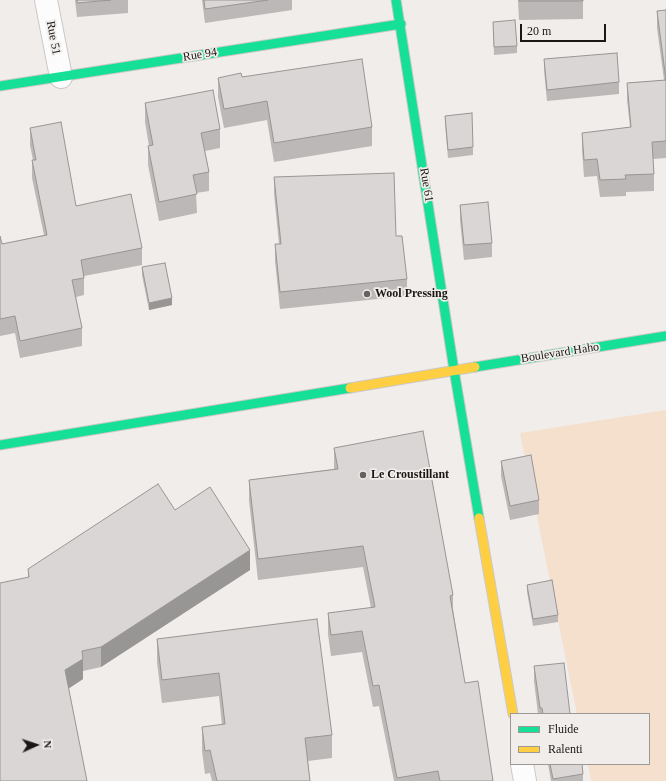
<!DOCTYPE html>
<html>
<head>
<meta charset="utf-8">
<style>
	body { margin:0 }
	#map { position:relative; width:666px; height:781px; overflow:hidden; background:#f0edeb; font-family:"Times New Roman",serif }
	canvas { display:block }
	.legend { position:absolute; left:510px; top:713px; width:140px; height:52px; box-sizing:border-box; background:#f1edea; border:1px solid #9b9896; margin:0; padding:5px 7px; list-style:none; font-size:12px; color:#1a1817 }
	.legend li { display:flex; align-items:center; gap:8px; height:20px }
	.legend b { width:20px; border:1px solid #9b9896 }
	.north { position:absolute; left:16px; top:725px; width:40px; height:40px; -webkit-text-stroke:3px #f1edea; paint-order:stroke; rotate:87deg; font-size:11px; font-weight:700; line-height:16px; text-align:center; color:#1a1817 }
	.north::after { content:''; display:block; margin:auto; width:14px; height:18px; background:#1a1817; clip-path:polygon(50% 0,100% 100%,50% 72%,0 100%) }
	.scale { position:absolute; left:520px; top:24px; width:86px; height:18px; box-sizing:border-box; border:2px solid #1a1817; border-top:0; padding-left:5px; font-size:12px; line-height:14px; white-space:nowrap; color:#1a1817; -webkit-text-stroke:3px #f1edea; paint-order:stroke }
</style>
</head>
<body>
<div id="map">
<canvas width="666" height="781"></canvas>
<ul class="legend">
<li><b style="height:5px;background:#16e098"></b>Fluide</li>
<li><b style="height:5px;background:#ffcf43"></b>Ralenti</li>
</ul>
<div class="north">N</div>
<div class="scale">20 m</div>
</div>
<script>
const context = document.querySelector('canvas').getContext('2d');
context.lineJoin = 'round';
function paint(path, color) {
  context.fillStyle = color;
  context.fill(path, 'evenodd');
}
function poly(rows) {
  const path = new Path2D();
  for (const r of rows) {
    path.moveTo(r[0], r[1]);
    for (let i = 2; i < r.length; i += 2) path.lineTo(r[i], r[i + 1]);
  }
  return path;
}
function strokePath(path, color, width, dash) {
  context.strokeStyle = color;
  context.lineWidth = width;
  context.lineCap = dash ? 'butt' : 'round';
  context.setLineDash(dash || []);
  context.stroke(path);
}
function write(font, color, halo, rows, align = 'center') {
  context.font = font + ' "Times New Roman",serif';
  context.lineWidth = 3.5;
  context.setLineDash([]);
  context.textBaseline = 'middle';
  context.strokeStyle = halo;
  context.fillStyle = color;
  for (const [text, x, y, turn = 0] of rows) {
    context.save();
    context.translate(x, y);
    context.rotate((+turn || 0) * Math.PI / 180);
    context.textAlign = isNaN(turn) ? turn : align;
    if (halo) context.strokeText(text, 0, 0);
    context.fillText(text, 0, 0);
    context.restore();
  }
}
paint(poly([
	[666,410,666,781,591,781,588,764,649,764,649,714,577,714,520,433]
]), '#f5e0cd');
const street = poly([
	[46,0,61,77],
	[522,764,525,781]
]);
const fast = poly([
	[396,0,454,370,479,518],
	[0,86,401,24],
	[475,367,666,336],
	[0,445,350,388]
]);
const slow = poly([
	[350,388,475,367],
	[479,518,513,714]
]);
strokePath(street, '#cbc8c7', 24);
strokePath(fast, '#cbc8c7', 11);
strokePath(slow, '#cbc8c7', 11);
strokePath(street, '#fdfcfc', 22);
strokePath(fast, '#16e098', 9);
strokePath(slow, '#ffcf43', 9);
paint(poly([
	[75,0,128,0,128,13,77,17],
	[202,0,292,0,292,10,205,23],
	[518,0,583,0,583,19,519,20],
	[666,10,666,158,653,159,654,174,654,191,626,192,626,196,600,197,597,176,584,177,582,150,582,133,630,127,627,100,627,83,664,80,657,28,657,11],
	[493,22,517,46,517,53,494,55],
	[544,59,619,82,619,94,547,101,544,70],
	[242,77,372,127,372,146,274,162,267,120,224,128,218,97,218,78],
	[145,103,220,129,220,148,205,151,209,172,209,191,196,193,197,213,159,221,148,165,148,146,149,146,145,122],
	[445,116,473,147,473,155,448,158,445,124],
	[30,128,76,206,142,248,142,265,84,276,84,295,76,297,82,328,82,346,20,358,15,333,0,336,0,236,2,244,44,235,32,178,32,160,33,160,30,145],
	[274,177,396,236,407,279,407,296,280,309,275,261,275,244,279,244,274,194],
	[460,205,492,243,492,257,464,260,460,220],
	[142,267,172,305,149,310,142,275],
	[334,448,453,595,453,609,465,683,493,781,394,781,379,706,373,707,362,652,331,656,328,634,328,613,371,608,363,567,258,580,249,501,249,480,334,469],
	[501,461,539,500,539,514,510,520,501,476],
	[175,510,250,570,101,667,83,671,83,679,69,688,28,577,28,569],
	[527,585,558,615,558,622,533,626,527,592],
	[157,639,332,735,332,758,308,761,310,781,212,781,210,773,205,774,202,751,202,727,222,725,219,696,162,703,157,662],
	[534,666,570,714,538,714,534,681],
	[548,764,582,764,583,774,583,781,551,781]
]), '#bbb8b7');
paint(poly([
	[172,298,172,305,149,310,149,303],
	[250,550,250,570,101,667,101,647],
	[83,659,83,679,65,691,65,670]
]), '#989695');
const building = poly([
	[77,0,111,0,77,3,77,0],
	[204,0,268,0,205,9,204,0],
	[519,0,583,0,583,1,519,1,519,0],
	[666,10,666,141,652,142,654,174,625,175,626,179,600,180,597,159,584,160,582,133,631,127,627,83,666,80,657,11,666,10],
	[515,20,517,46,494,47,493,22,515,20],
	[617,53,619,82,547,90,544,59,617,53],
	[362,59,372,127,274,143,267,101,224,109,218,78,241,73,242,77,362,59],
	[213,90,220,129,201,133,209,172,193,175,197,194,159,202,148,146,153,145,145,103,213,90],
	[472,113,473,147,448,150,445,116,472,113],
	[61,122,76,206,131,194,142,248,81,260,84,278,72,280,82,328,20,341,15,316,0,319,0,236,2,244,47,235,32,160,36,160,30,128,61,122],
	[394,173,396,236,402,236,407,279,280,292,275,244,281,244,274,177,394,173],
	[488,202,492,243,464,245,460,205,488,202],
	[165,263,172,298,149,303,142,267,165,263],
	[423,431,453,595,450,596,465,683,478,681,493,781,440,781,438,771,397,778,379,685,373,686,362,631,331,635,328,613,375,607,363,546,258,559,249,480,338,469,334,448,423,431],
	[531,455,539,500,510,506,501,461,531,455],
	[158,484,175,510,210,487,250,550,101,647,82,651,83,659,65,670,87,781,0,781,0,583,29,577,28,569,158,484],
	[552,580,558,615,533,619,527,585,552,580],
	[317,619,332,735,305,738,310,781,217,781,210,750,205,751,202,727,225,724,219,673,162,680,157,639,317,619],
	[564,663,570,714,543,714,542,708,540,708,534,666,564,663],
	[550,764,582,764,583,774,553,779,550,764]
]);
paint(building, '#d9d6d5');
strokePath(building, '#989695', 1);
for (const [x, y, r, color] of [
	[367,294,4,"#656361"],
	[363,475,4,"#656361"]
]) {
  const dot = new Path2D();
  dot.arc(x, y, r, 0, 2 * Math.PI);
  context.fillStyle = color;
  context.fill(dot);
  strokePath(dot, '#f1edea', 1.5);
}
write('12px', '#1a1817', '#f1edea', [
	["Rue 51",53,38,79],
	["Rue 94",200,55,-9],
	["Rue 61",426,185,81],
	["Boulevard Haho",560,353,-9]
]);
write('bold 12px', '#1a1817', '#f1edea', [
	["Wool Pressing",375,294],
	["Le Croustillant",371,475]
], 'left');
</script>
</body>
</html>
